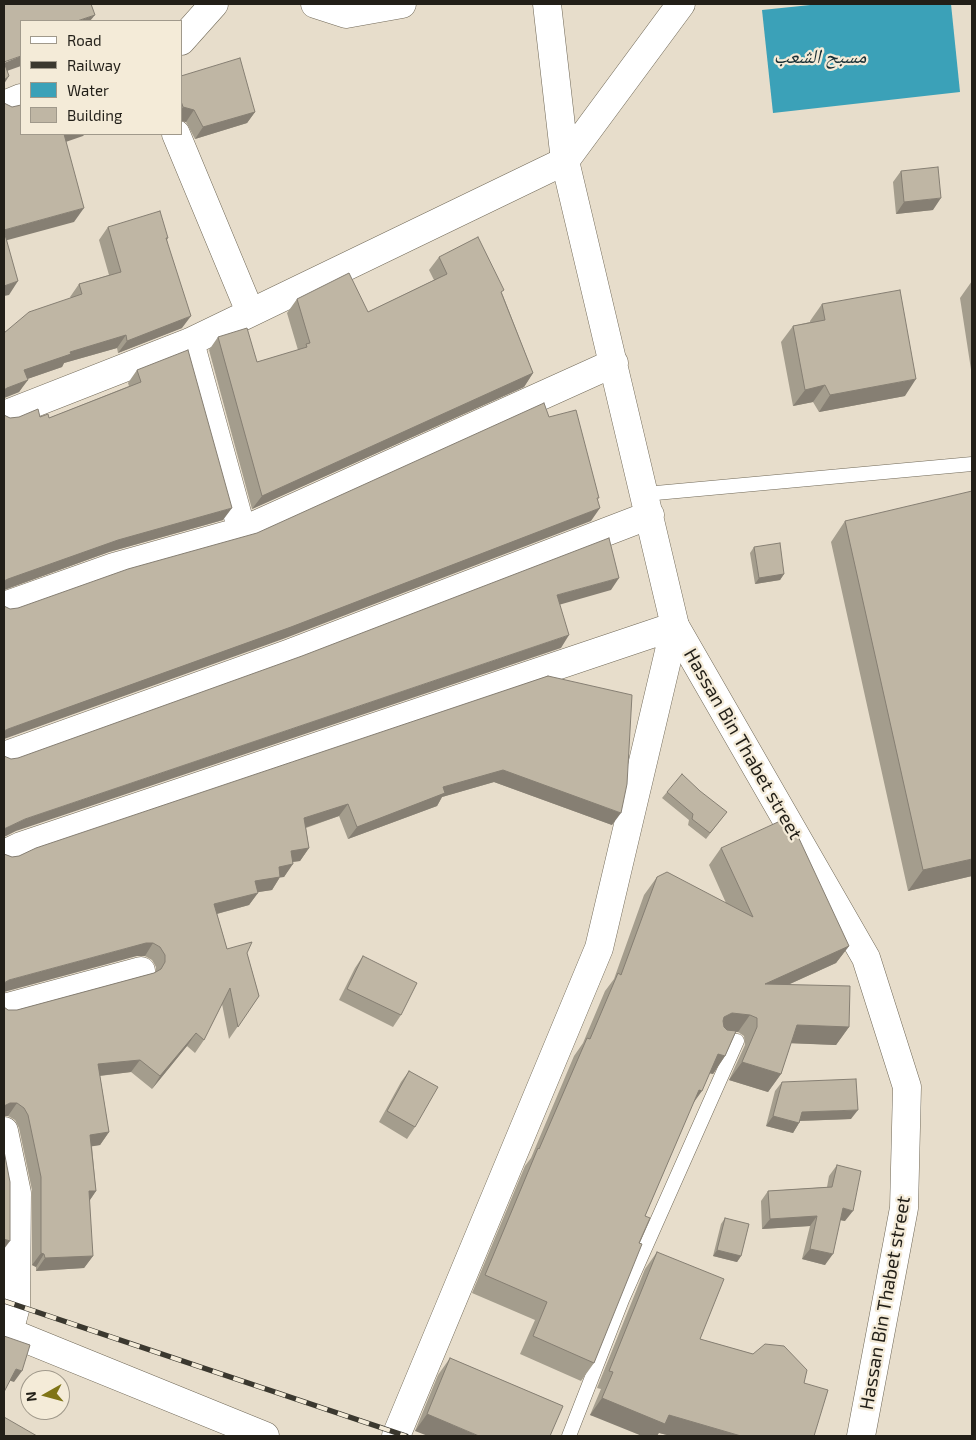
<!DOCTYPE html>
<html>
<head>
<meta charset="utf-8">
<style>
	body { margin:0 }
	#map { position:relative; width:976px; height:1440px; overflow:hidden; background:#e7ddcb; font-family:"Exo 2",sans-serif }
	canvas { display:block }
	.frame { position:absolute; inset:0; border:5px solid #221f18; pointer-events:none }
	.legend { position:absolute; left:20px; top:20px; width:162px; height:115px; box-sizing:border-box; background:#f4ebd8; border:1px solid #a0998b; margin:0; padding:6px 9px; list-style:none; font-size:15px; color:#221f18 }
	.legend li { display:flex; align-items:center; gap:10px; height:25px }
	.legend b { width:25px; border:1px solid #a0998b }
	.north { position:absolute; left:20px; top:1370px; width:50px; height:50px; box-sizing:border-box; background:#f4ebd8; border:1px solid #a0998b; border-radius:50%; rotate:263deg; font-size:14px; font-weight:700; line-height:20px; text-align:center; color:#221f18 }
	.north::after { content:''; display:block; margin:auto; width:18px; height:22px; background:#7f7416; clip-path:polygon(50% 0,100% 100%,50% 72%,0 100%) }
</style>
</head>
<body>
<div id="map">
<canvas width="976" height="1440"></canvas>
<div class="frame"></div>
<ul class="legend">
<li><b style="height:6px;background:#fff"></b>Road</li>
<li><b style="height:6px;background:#3b382f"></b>Railway</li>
<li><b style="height:14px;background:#3ba1b8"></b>Water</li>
<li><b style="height:14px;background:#bfb6a4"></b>Building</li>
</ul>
<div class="north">N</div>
</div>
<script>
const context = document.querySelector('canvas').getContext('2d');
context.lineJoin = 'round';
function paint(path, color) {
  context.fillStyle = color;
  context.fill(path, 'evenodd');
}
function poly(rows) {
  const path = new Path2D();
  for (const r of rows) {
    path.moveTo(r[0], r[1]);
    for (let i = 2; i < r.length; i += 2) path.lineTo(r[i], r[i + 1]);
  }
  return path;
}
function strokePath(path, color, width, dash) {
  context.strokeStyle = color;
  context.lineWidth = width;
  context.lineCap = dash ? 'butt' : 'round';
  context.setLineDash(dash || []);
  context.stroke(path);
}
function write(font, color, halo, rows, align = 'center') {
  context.font = font + ' "Exo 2","Noto Naskh Arabic",sans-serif';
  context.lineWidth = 4.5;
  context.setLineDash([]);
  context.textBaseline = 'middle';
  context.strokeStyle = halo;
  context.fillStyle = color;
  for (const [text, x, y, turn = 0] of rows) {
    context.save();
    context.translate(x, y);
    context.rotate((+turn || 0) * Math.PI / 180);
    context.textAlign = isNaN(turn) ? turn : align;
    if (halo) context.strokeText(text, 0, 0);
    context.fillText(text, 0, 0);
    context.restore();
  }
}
paint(poly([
	[820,4,951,4,960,92,773,113,762,10]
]), '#3ba1b8');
const lane = poly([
	[645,494,972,464],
	[569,1436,622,1300,737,1041,719,1040]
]);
const street = poly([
	[315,4,346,14,402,4],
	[181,41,214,4],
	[4,105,21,98],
	[176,134,250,312],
	[190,342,242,531],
	[4,415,190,342,565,161,681,4],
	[4,606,114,567,242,531,614,363],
	[4,756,288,654,650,515],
	[4,854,21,846,675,626],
	[4,1008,141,971],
	[4,1131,17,1193,16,1306,9,1332],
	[4,1330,265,1436],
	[396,1436,599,948,675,626,565,161,547,4]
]);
const secondary = poly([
	[675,626,866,958,907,1087,904,1208,861,1436]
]);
strokePath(lane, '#716958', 15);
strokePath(street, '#716958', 29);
strokePath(secondary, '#716958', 29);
strokePath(lane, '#fff', 14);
strokePath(street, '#fff', 28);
strokePath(secondary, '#fff', 28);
const rail = poly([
	[4,1301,406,1436]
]);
strokePath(rail, '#3b382f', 5.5);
strokePath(rail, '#f4ebd8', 4, [11]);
paint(poly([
	[181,76,255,112,247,123,195,139,186,122,181,121],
	[901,171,933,210,896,214,893,182],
	[108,227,168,238,167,240,182,328,118,353,117,348,64,363,62,367,27,379,19,392,4,398,4,333,71,298,70,297,79,284,109,275,99,240],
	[439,257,502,293,533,373,524,387,252,509,209,350,218,337,257,362,298,350,287,313,297,299,368,312,434,280,429,270],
	[972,281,972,376,960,298],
	[822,304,905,396,819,412,813,402,793,406,781,342,793,326,810,322,810,321],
	[137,370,223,520,109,552,4,590,4,415,10,418,40,417,49,418,129,386,128,383],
	[845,521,972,876,908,891,831,542],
	[754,547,784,574,780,580,755,584,750,553],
	[548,676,612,825,494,782,442,797,437,806,348,839,339,816,306,828,309,848,300,861,293,862,284,877,280,877,272,890,258,892,249,905,217,914,227,949,247,953,259,996,229,1039,222,1004,204,1040,195,1053,187,1046,152,1089,131,1072,100,1076,109,1132,100,1145,92,1146,96,1191,89,1201,93,1256,84,1268,36,1271,36,1267,32,1265,32,1190,19,1128,15,1120,8,1116,4,1116,4,1007,8,1010,17,1010,154,973,156,972,156,967,152,960,145,956,137,956,4,854,12,857,19,856],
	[667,792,722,818,706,839,688,825,689,820,662,798],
	[721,848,849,946,836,963,790,984,849,1027,836,1045,791,1043,781,1074,768,1092,729,1080,745,1045,744,1036,738,1032,736,1032,725,1056,713,1074,709,1073,693,1103,645,1216,639,1243,594,1363,581,1381,520,1354,535,1320,472,1293,525,1166,531,1158,574,1056,583,1043,605,991,614,979,644,895,657,877,726,903,709,865],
	[363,956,401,1015,393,1027,339,1000,355,968],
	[409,1071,415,1127,407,1139,379,1122,401,1082],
	[782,1082,851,1119,800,1121,799,1123,793,1133,766,1126,775,1091],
	[837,1165,845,1221,840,1220,825,1265,802,1259,810,1226,762,1229,761,1201,768,1191,827,1187,829,1176],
	[725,1218,741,1256,737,1262,713,1256,721,1224],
	[657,1252,700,1339,753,1354,804,1383,814,1436,671,1436,590,1415,601,1389,597,1388,645,1269],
	[450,1358,563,1406,415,1431,438,1375]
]), '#a49d8d');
paint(poly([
	[95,15,90,21,77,21],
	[21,56,21,66,4,72,4,63],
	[9,76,4,84,4,80],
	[183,107,194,110,186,122,181,121,181,110],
	[255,112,247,123,195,139,203,127],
	[62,134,85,134,83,136,54,146],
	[941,198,933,210,896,214,904,202],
	[84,208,74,222,4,241,4,230],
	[18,281,9,295,4,296,4,286],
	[191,316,182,328,118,353,127,341],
	[126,335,117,348,64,363,62,367,16,383,24,370,70,352],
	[533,373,524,387,252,509,262,496],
	[916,379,905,396,819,412,830,395],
	[28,380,19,392,4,398,4,390,7,388],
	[825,385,813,402,793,406,805,390],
	[232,508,223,520,109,552,4,590,4,581,8,579,118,540],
	[600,508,591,521,283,639,4,739,4,731,8,729],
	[784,574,780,580,755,584,759,578],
	[619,578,611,590,548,608,557,595],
	[569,635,561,648,16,831,4,837,4,829,6,828,25,819],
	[503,770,621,813,612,825,494,782,442,797,437,806,348,839,357,827,443,787],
	[348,804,339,816,295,831,304,818],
	[309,848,300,861,282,863,291,851],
	[972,859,972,876,908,891,923,870],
	[293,864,284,877,277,878,280,877,272,890,246,894,255,881,279,867],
	[258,893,249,905,205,917,214,904],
	[146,943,153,943,145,956,137,956,4,992,4,983,9,980],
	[849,946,836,963,752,1001,765,984],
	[732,1013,750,1015,738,1032,719,1031,724,1017],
	[797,1025,849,1027,836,1045,785,1043],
	[196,1033,187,1046,152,1089,160,1076],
	[718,1054,725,1056,713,1074,705,1072],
	[140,1060,131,1072,89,1077,98,1064],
	[742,1062,781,1074,768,1092,729,1080],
	[699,1090,702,1091,689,1109],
	[10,1103,17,1103,8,1116,4,1116,4,1106],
	[858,1110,851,1119,796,1121,802,1112],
	[773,1116,799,1123,793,1133,766,1126],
	[109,1132,100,1145,82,1148,90,1135],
	[89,1191,96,1191,88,1203],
	[843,1208,853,1211,845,1221,835,1219],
	[817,1216,810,1226,762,1229,770,1219],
	[4,1239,10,1241,4,1249],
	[810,1249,833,1254,825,1265,802,1259],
	[717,1250,741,1256,737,1262,713,1256],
	[41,1253,44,1254,36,1267,32,1265],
	[93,1256,84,1268,36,1271,45,1258],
	[16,1369,22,1371,14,1382,8,1380],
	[602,1398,669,1415,741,1436,671,1436,659,1433,657,1436,642,1436,590,1415],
	[427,1414,479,1436,428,1436,415,1431]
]), '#867f73');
const building = poly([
	[4,4,91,4,95,15,77,21,21,21,21,56,4,62,9,76,4,80,4,4],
	[240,58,255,112,203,127,194,110,183,107,181,101,181,76,240,58],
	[4,103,12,107,21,105,21,134,64,134,84,208,4,230,4,103],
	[938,167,941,198,904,202,901,171,938,167],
	[160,211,168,238,166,238,191,316,127,341,126,335,70,352,71,354,24,370,28,380,7,388,4,390,4,333,29,312,82,294,79,284,121,272,108,227,160,211],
	[4,231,18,281,4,286,4,231],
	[478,237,504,290,501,292,533,373,262,496,218,337,247,328,257,362,307,347,306,344,310,343,297,299,349,273,368,312,447,274,439,257,478,237],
	[900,290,916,379,830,395,825,385,805,390,793,326,825,320,822,304,900,290],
	[188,350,232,508,118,540,8,579,4,581,4,415,10,418,19,417,38,409,40,417,48,414,49,418,141,382,137,370,188,350],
	[544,403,549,417,576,410,599,498,597,498,600,508,291,627,8,729,4,731,4,606,10,609,18,608,128,569,257,533,544,403],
	[972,491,972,859,923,870,845,521,972,491],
	[609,538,619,578,557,595,569,635,25,819,6,828,4,829,4,756,11,759,18,758,302,656,609,538],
	[780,543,784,574,759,578,754,547,780,543],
	[548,676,632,695,627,784,621,813,503,770,443,787,445,793,357,827,348,804,304,818,309,848,291,851,293,864,279,867,280,877,255,881,258,893,214,904,227,949,252,942,247,953,259,996,238,1027,230,988,204,1040,196,1033,160,1076,140,1060,98,1064,109,1132,90,1135,96,1191,89,1191,93,1256,45,1258,44,1254,41,1253,41,1177,28,1115,24,1108,17,1103,10,1103,4,1106,4,1007,8,1010,17,1010,154,973,161,969,165,962,165,955,160,947,153,943,146,943,9,980,4,983,4,854,12,857,19,856,36,848,548,676],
	[682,774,700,791,727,812,710,833,692,819,693,814,667,792,682,774],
	[789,817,849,946,765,984,850,986,849,1027,797,1025,781,1074,742,1062,757,1027,757,1018,750,1015,732,1013,724,1017,723,1021,724,1027,727,1030,736,1031,725,1056,718,1054,702,1091,699,1090,645,1216,650,1218,639,1243,642,1244,594,1363,533,1336,547,1302,485,1275,538,1148,539,1149,587,1038,590,1039,618,973,621,975,657,877,667,872,753,917,721,848,789,817],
	[363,956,417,983,401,1015,347,989,363,956],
	[409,1071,438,1087,415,1127,387,1111,409,1071],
	[856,1079,858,1110,802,1112,799,1123,773,1116,782,1082,856,1079],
	[4,1151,10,1182,10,1241,4,1239,4,1151],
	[837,1165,861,1171,853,1211,843,1208,833,1254,810,1249,817,1216,770,1219,768,1191,832,1187,837,1165],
	[725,1218,749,1224,741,1256,717,1250,725,1218],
	[657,1252,724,1279,700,1339,753,1354,765,1344,784,1346,807,1370,804,1383,828,1390,814,1436,741,1436,669,1415,665,1424,602,1398,613,1372,609,1371,657,1252],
	[4,1336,30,1345,22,1371,16,1369,4,1392,4,1336],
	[450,1358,563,1406,550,1436,479,1436,427,1414,450,1358],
	[4,1417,37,1436,4,1436,4,1417]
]);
paint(building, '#bfb6a4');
strokePath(building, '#867f73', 1);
write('19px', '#221f18', '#f4ebd8', [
	["Hassan Bin Thabet street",743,744,60],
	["Hassan Bin Thabet street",885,1303,-80]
]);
write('italic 20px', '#192f35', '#f4ebd8', [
	["مسبح الشعب",820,56]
]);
</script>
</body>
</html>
